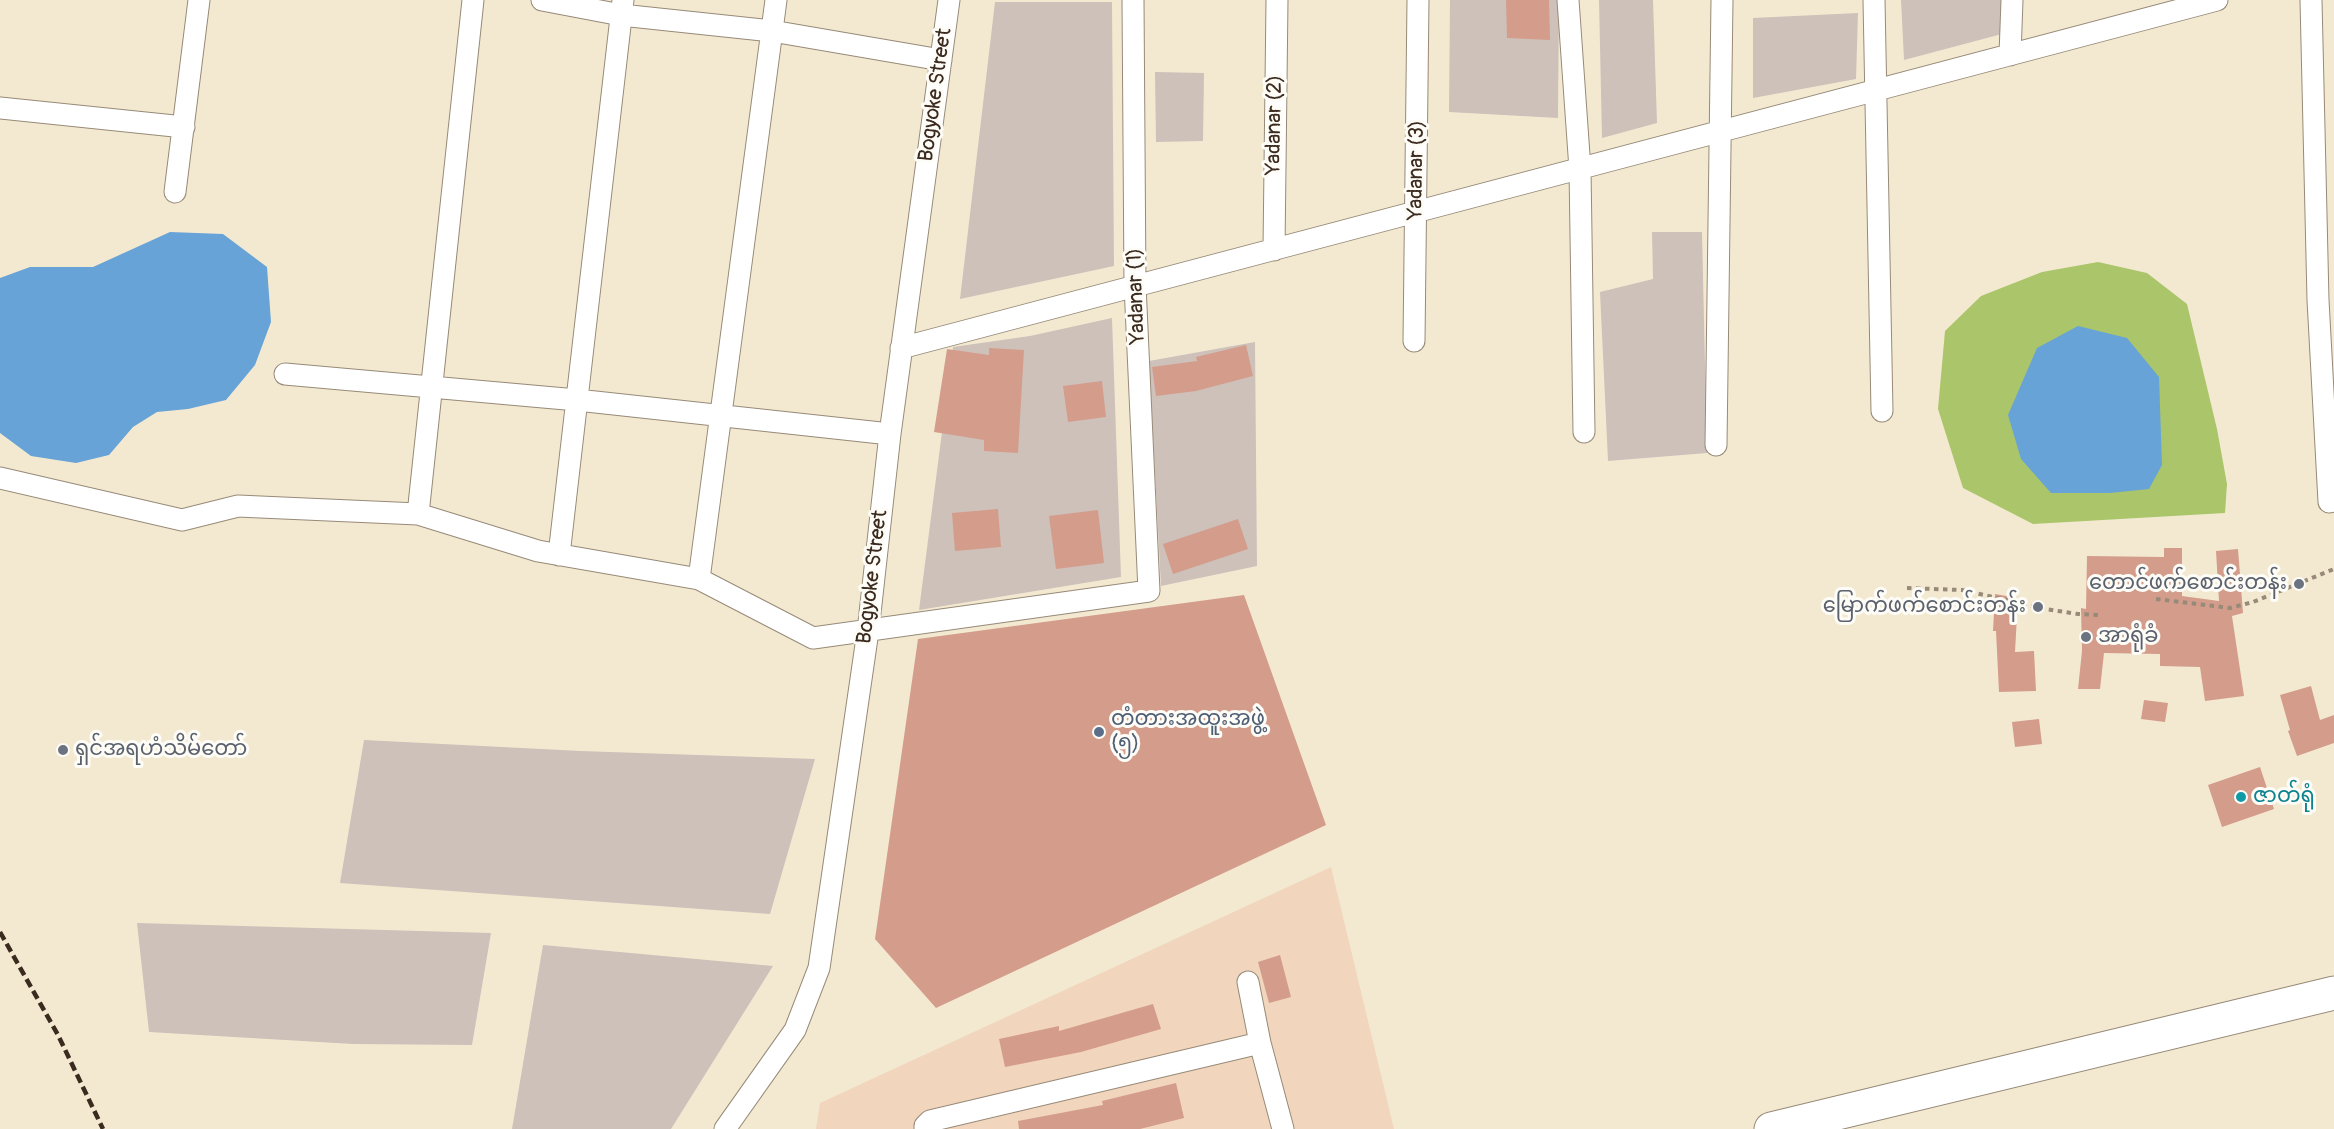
<!DOCTYPE html>
<html>
<head>
<meta charset="utf-8">
<style>
	body { margin:0 }
	canvas { display:block; background:#f3e9d1 }
</style>
</head>
<body>
<canvas width="2334" height="1129"></canvas>
<script>
const context = document.querySelector('canvas').getContext('2d');
context.lineJoin = 'round';
function paint(path, color) {
  context.fillStyle = color;
  context.fill(path, 'evenodd');
}
function poly(rows) {
  const path = new Path2D();
  for (const r of rows) {
    path.moveTo(r[0], r[1]);
    for (let i = 2; i < r.length; i += 2) path.lineTo(r[i], r[i + 1]);
  }
  return path;
}
function strokePath(path, color, width, dash) {
  context.strokeStyle = color;
  context.lineWidth = width;
  context.lineCap = dash ? 'butt' : 'round';
  context.setLineDash(dash || []);
  context.stroke(path);
}
function write(font, color, halo, rows, align = 'center') {
  context.font = font + ' Pangolin,"Noto Sans Myanmar",sans-serif';
  context.lineWidth = 6;
  context.setLineDash([]);
  context.textBaseline = 'middle';
  context.strokeStyle = halo;
  context.fillStyle = color;
  for (const [text, x, y, turn = 0] of rows) {
    context.save();
    context.translate(x, y);
    context.rotate((+turn || 0) * Math.PI / 180);
    context.textAlign = isNaN(turn) ? turn : align;
    if (halo) context.strokeText(text, 0, 0);
    context.fillText(text, 0, 0);
    context.restore();
  }
}
paint(poly([
	[1331,867,1394,1129,816,1129,820,1103]
]), '#f1d5bd');
paint(poly([
	[1450,0,1559,0,1558,118,1449,112],
	[1599,0,1653,0,1657,123,1602,138],
	[1901,0,2003,0,2002,34,1904,60],
	[995,2,1112,2,1114,266,960,299],
	[1858,13,1856,79,1753,98,1753,18],
	[1155,72,1204,73,1203,141,1156,142],
	[1652,232,1702,232,1707,453,1608,461,1600,292,1653,279],
	[1112,318,1121,577,919,610,953,347,1030,336],
	[1255,342,1257,566,1161,586,1149,361],
	[364,740,581,751,815,759,770,914,340,883],
	[137,923,491,933,472,1045,353,1044,149,1032],
	[543,945,773,966,671,1129,512,1129]
]), '#cec1ba');
paint(poly([
	[2098,262,2147,273,2187,304,2217,429,2227,484,2225,513,2033,524,1963,488,1938,409,1945,331,1981,296,2042,272]
]), '#abc56b');
paint(poly([
	[170,232,223,234,267,267,271,322,255,365,226,400,188,409,157,412,133,427,109,455,76,463,31,456,0,433,0,278,30,267,93,267],
	[2078,326,2127,338,2159,377,2162,465,2149,489,2110,493,2051,493,2021,459,2008,415,2037,348]
]), '#67a3d7');
paint(poly([
	[1506,0,1549,0,1550,40,1507,38],
	[1246,345,1253,376,1196,391,1156,396,1152,367,1197,361,1196,357],
	[989,348,1024,350,1018,453,984,451,984,440,934,432,947,349,989,355],
	[1102,381,1106,417,1068,422,1063,386],
	[998,509,1001,547,955,551,952,513],
	[1098,510,1104,563,1056,569,1049,516],
	[1238,519,1248,549,1173,574,1163,544],
	[2164,548,2182,548,2182,596,2219,601,2216,551,2238,549,2243,613,2232,616,2244,696,2205,701,2200,667,2160,666,2160,654,2104,653,2100,689,2078,689,2082,651,2081,608,2086,609,2087,556,2164,557],
	[1995,594,2018,598,2015,652,2034,651,2036,691,1999,692,1996,631,1993,631],
	[1244,595,1326,825,936,1008,875,939,918,639],
	[2311,686,2320,720,2334,715,2334,743,2297,756,2288,731,2290,730,2280,695],
	[2144,700,2168,703,2165,722,2141,719],
	[2039,719,2042,744,2015,747,2012,722],
	[2260,767,2274,809,2222,827,2208,785],
	[1280,955,1291,997,1269,1003,1258,962],
	[1153,1004,1161,1029,1081,1052,1005,1067,999,1039,1059,1026,1059,1031],
	[1176,1083,1184,1118,1140,1129,1019,1129,1018,1121,1103,1105,1102,1101]
]), '#d49c8b');
const minor = poly([
	[542,0,621,15,772,31,941,60],
	[1568,0,1580,169,1584,432],
	[1874,0,1882,411],
	[2311,0,2318,300,2329,502,2334,501],
	[2010,55,2012,0],
	[0,108,184,127],
	[175,192,199,0],
	[1274,250,1277,0],
	[1414,341,1418,0],
	[901,348,2217,0],
	[285,374,577,400,890,434],
	[1716,445,1722,0],
	[0,478,182,520,238,506,418,514,538,551,699,579,813,638,1149,591,1135,285,1133,0],
	[418,514,473,0],
	[559,555,623,0],
	[699,579,776,0],
	[1248,982,1260,1043,1283,1129],
	[725,1129,795,1030,819,968,868,631,890,434,949,0],
	[925,1129,925,1126,930,1121,1260,1043]
]);
const primary = poly([
	[1771,1129,2334,993]
]);
strokePath(minor, '#978a78', 23);
strokePath(primary, '#978a78', 35);
strokePath(poly([
	[1907,588,1962,590,2045,609,2078,614,2100,615],
	[2156,599,2230,608,2253,602,2334,569]
]), '#978a78', 4, [4.5, 4.5]);
strokePath(minor, '#fff', 21);
strokePath(primary, '#fff', 33);
strokePath(poly([
	[0,932,58,1035,103,1129]
]), '#3b2a1e', 4.5, [9, 4.5]);
for (const [x, y, r, color] of [
	[2299,584,6,"#6b7280"],
	[2038,607,6,"#6b7280"],
	[2086,637,6,"#6b7280"],
	[1099,732,6,"#5c6f8a"],
	[63,750,6,"#6b7280"],
	[2241,797,6,"#0f9aa8"]
]) {
  const dot = new Path2D();
  dot.arc(x, y, r, 0, 2 * Math.PI);
  context.fillStyle = color;
  context.fill(dot);
  strokePath(dot, '#fdfcf7', 2);
}
write('21px', '#3b2a1e', '#fdfcf7', [
	["Bogyoke Street",936,95,-82],
	["Yadanar (2)",1275,125,-89],
	["Yadanar (3)",1417,170,-89],
	["Yadanar (1)",1137,296,-92],
	["Bogyoke Street",873,577,-83]
]);
write('21px', '#5b616d', '#fdfcf7', [
	["တောင်ဖက်စောင်းတန်း",2287,584],
	["မြောက်ဖက်စောင်းတန်း",2026,607],
	["အာရုံခံ",2098,637,"left"],
	["ရှင်အရဟံသိမ်တော်",75,750,"left"]
], 'right');
write('21px', '#4e5e75', '#fdfcf7', [
	["တံတားအထူးအဖွဲ့",1111,720],
	["(၅)",1111,744]
], 'left');
write('21px', '#0d838f', '#fdfcf7', [
	["ဇာတ်ရုံ",2253,797]
], 'left');
</script>
</body>
</html>
